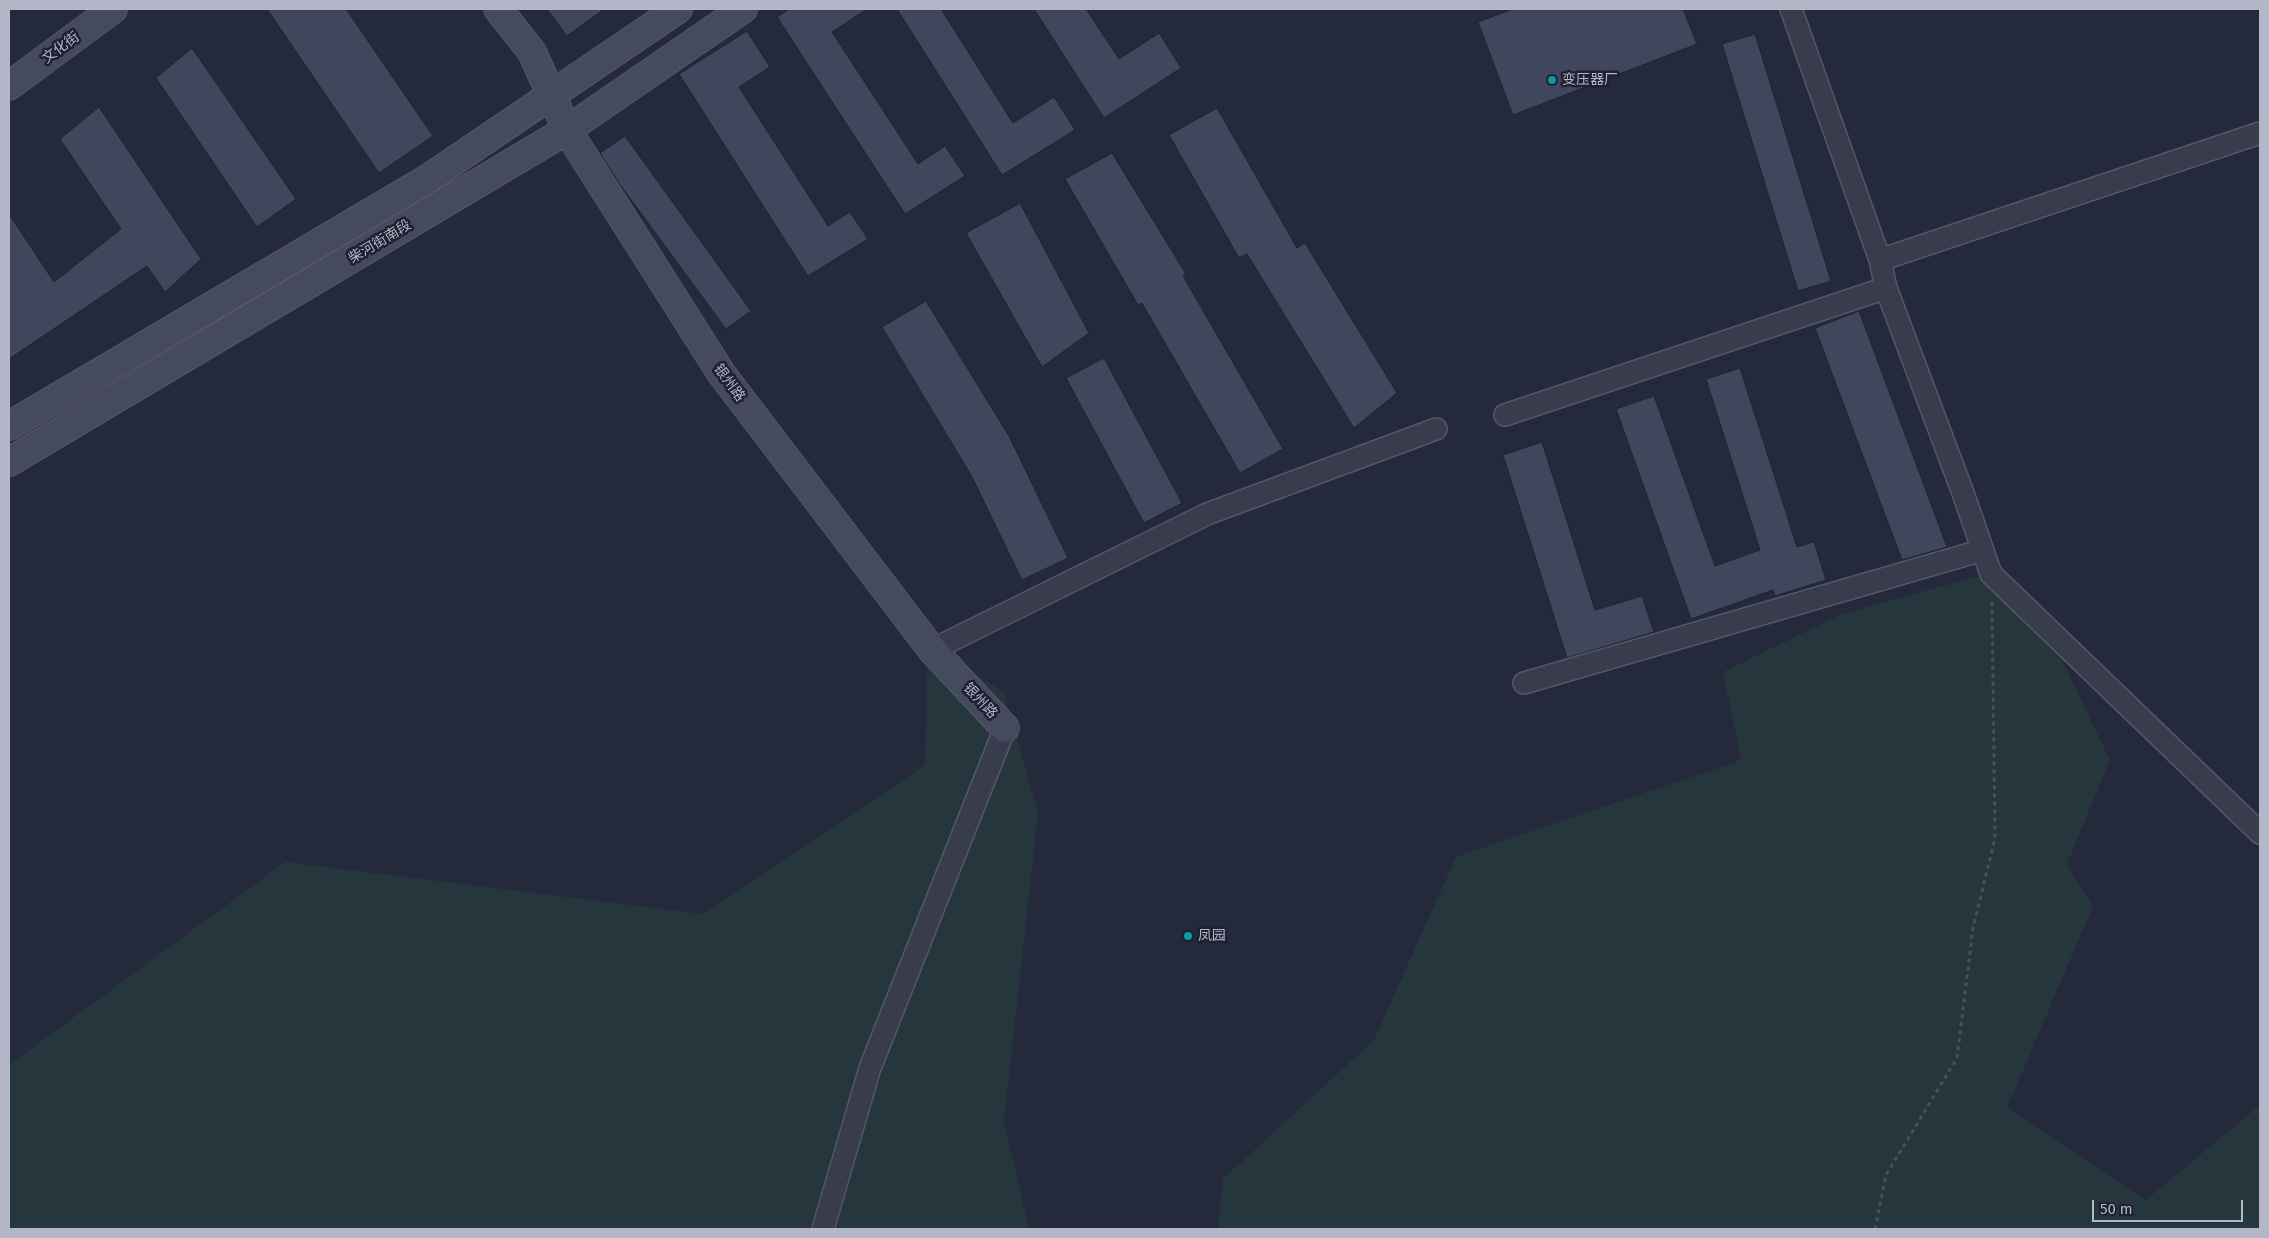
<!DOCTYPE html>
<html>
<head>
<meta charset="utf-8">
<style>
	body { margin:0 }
	#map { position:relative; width:2269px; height:1238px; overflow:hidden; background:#242a3c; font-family:"Fira Sans",sans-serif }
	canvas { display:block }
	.frame { position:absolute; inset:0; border:10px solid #b4b7c8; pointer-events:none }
	.scale { position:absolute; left:2092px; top:1200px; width:151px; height:22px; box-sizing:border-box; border:2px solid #b4b7c8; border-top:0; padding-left:6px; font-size:15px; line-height:18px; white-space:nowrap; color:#b4b7c8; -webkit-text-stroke:4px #1d2131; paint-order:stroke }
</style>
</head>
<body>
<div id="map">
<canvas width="2269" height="1238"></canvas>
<div class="frame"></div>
<div class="scale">50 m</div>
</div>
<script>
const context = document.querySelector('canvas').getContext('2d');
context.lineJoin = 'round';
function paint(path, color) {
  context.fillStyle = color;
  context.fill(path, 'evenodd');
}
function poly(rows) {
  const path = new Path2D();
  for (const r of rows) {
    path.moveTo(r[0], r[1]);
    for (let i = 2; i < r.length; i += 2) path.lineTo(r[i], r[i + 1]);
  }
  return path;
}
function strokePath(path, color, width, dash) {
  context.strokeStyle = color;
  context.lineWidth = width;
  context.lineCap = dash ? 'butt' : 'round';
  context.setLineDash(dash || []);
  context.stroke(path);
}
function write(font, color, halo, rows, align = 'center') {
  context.font = font + ' "Fira Sans","Noto Sans SC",sans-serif';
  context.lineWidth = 5;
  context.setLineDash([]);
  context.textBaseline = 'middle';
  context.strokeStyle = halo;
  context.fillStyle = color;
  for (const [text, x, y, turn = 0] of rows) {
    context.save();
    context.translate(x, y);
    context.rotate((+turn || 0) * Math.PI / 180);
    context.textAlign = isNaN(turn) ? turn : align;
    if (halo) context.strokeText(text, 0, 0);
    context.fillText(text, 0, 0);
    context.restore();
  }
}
paint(poly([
	[1986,574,2059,654,2110,760,2067,864,2093,906,2007,1108,2146,1200,2260,1105,2260,1229,1218,1229,1223,1179,1374,1040,1456,857,1741,760,1723,672,1842,614],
	[928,649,1003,691,1038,812,1004,1121,1029,1229,9,1229,9,1065,285,862,703,914,925,765]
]), '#26363d');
const building = poly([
	[267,9,346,9,433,136,379,173,267,9],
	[547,9,604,9,567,36,547,9],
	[790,9,867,9,832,32,918,164,945,146,965,176,905,214,777,17,790,9],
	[897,9,941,9,1013,123,1054,97,1075,130,1002,175,897,9],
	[1034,9,1086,9,1119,59,1159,33,1181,68,1104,118,1034,9],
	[1513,9,1683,9,1697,44,1513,115,1478,22,1513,9],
	[747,31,770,67,739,87,828,226,850,212,868,239,808,276,679,74,747,31],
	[1755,34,1831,281,1798,291,1722,44,1755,34],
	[192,48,296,199,257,227,156,78,192,48],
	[99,107,201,259,165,292,147,266,9,359,9,214,54,282,121,229,60,139,99,107],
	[1217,108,1297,248,1305,243,1397,393,1354,428,1247,254,1239,258,1169,135,1217,108],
	[625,136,751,311,726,329,621,186,600,153,625,136],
	[1112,153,1186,274,1183,276,1283,449,1240,473,1142,303,1138,305,1065,179,1112,153],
	[1020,203,1089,333,1042,367,966,233,1020,203],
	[926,301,1009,436,1068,558,1022,580,971,475,882,327,926,301],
	[1859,311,1947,547,1902,560,1815,328,1859,311],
	[1104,358,1182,503,1144,523,1066,378,1104,358],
	[1740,368,1797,547,1814,542,1826,580,1775,596,1773,590,1691,619,1616,409,1654,396,1715,566,1760,550,1706,379,1740,368],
	[1542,442,1595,610,1642,596,1654,632,1567,658,1503,455,1542,442]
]);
paint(building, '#40465c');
strokePath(building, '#1f2333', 1);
const street = poly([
	[1791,9,1880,260,1886,288,1963,493,1991,574,2260,833],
	[1880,260,2260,133],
	[1505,415,1886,288],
	[932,650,1207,514,1436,429],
	[1524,683,1983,550],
	[823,1229,870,1068,1005,728]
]);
const secondary = poly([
	[498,9,532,52,567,130,721,373,932,650,1005,728],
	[9,86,113,9],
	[9,426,429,178,678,9],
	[9,462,567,130,743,9]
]);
strokePath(street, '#535767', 24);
strokePath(secondary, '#535767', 30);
strokePath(poly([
	[1875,1229,1886,1175,1957,1058,1973,928,1995,838,1992,602]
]), '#44535a', 3, [4, 4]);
strokePath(street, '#383c4c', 21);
strokePath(secondary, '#464a5f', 28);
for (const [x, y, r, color] of [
	[1552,80,5,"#0f9aa8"],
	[1188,936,5,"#0f9aa8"]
]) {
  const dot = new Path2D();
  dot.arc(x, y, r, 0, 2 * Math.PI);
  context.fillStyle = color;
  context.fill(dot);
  strokePath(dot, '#1d2131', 2);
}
write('14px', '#b4b7c8', '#1d2131', [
	["文化街",61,48,-37],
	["柴河街南段",380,242,-31],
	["银州路",729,383,54],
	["银州路",980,701,47]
]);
write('14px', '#b4b7c8', '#1d2131', [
	["变压器厂",1562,80],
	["凤园",1198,936]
], 'left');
</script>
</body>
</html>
